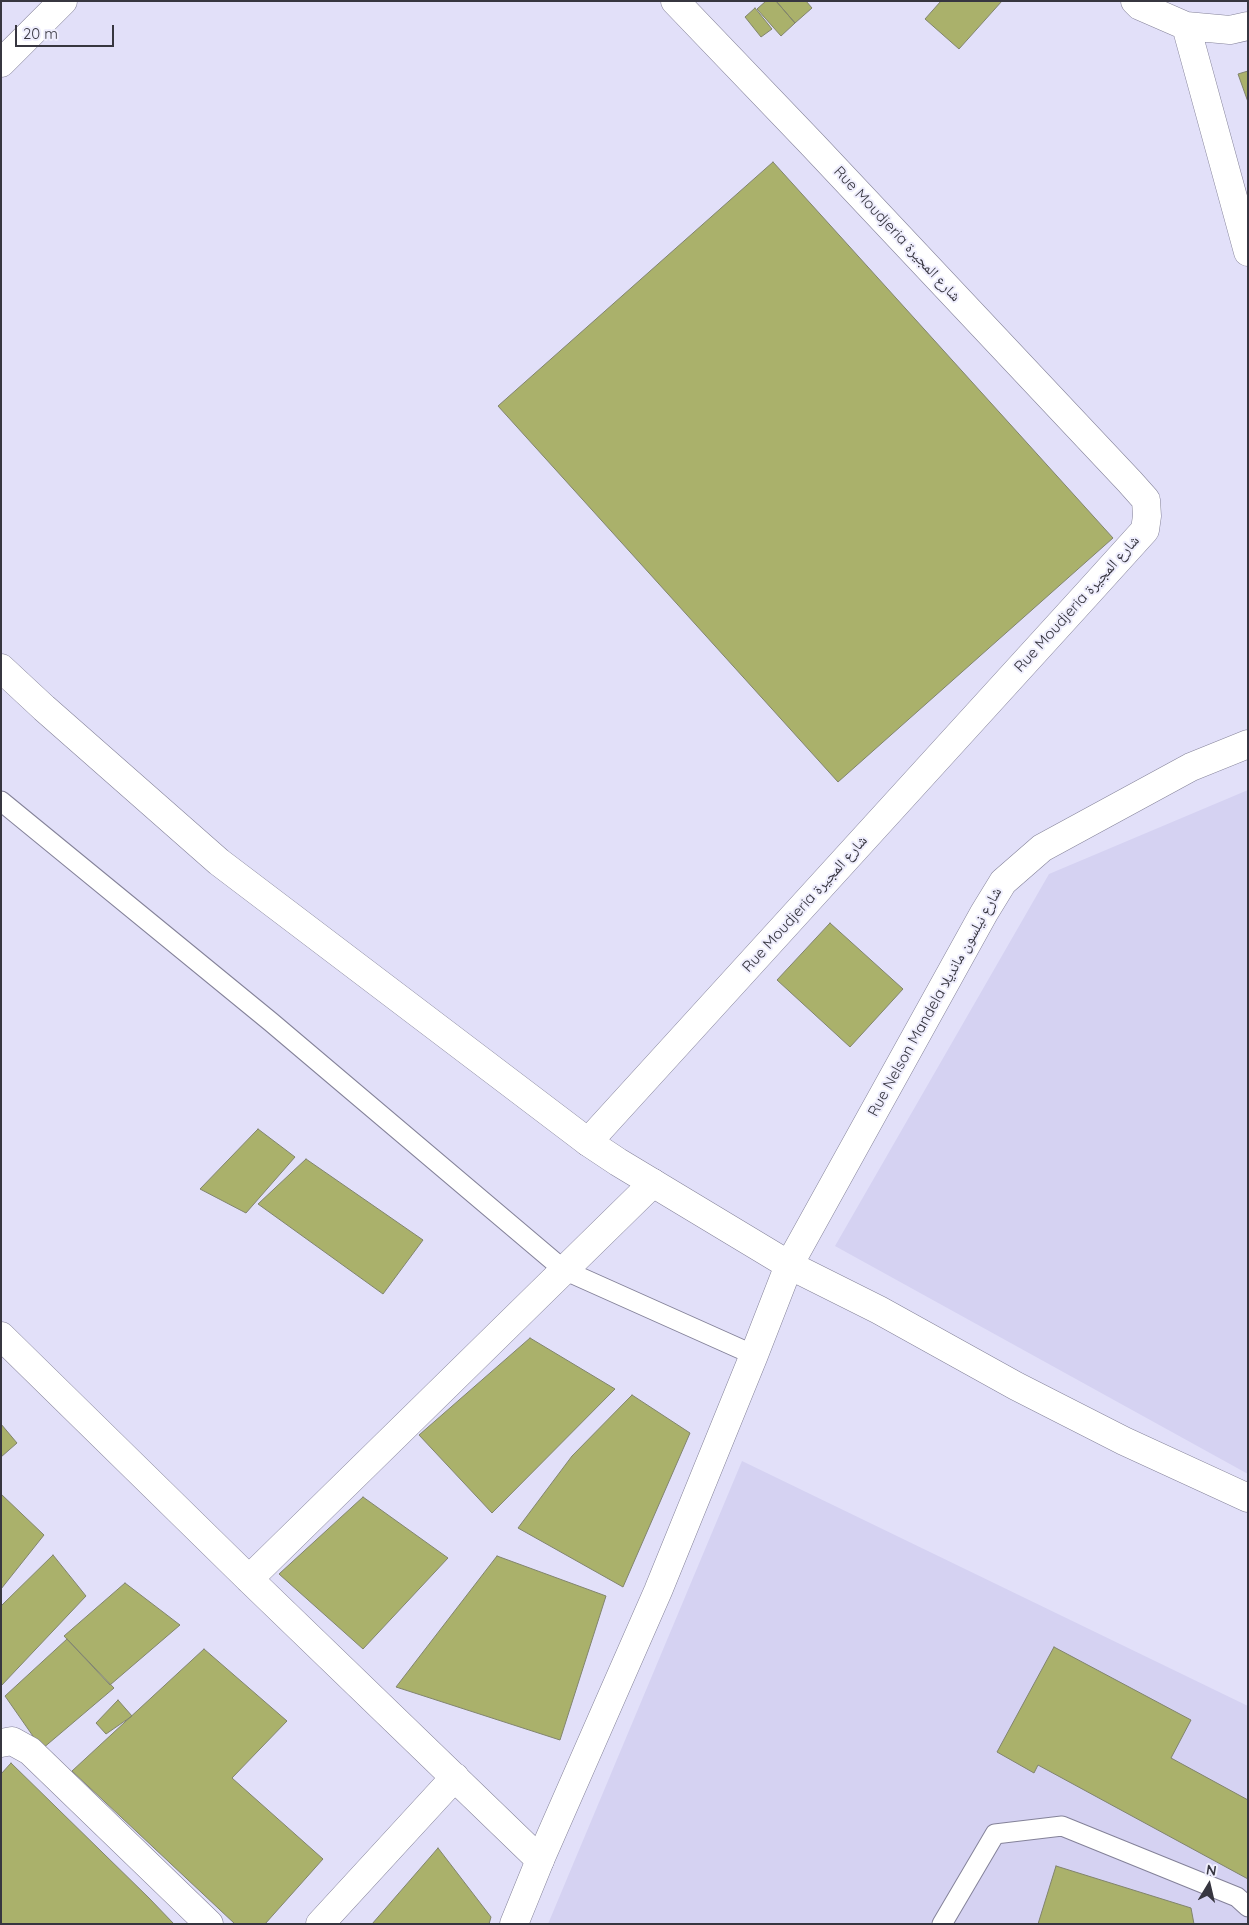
<!DOCTYPE html>
<html>
<head>
<meta charset="utf-8">
<style>
	body { margin:0 }
	#map { position:relative; width:1249px; height:1925px; overflow:hidden; background:#e2e0f9; font-family:Quicksand,sans-serif }
	canvas { display:block }
	.frame { position:absolute; inset:0; border:2px solid #373640; pointer-events:none }
	.north { position:absolute; left:1184px; top:1860px; width:50px; height:50px; -webkit-text-stroke:4px #efeefd; paint-order:stroke; rotate:9deg; font-size:14px; font-weight:700; line-height:20px; text-align:center; color:#373640 }
	.north::after { content:''; display:block; margin:auto; width:18px; height:22px; background:#373640; clip-path:polygon(50% 0,100% 100%,50% 72%,0 100%) }
	.scale { position:absolute; left:15px; top:25px; width:99px; height:22px; box-sizing:border-box; border:2px solid #373640; border-top:0; padding-left:6px; font-size:15px; line-height:18px; white-space:nowrap; color:#373640; -webkit-text-stroke:4px #efeefd; paint-order:stroke }
</style>
</head>
<body>
<div id="map">
<canvas width="1249" height="1925"></canvas>
<div class="frame"></div>
<div class="north">N</div>
<div class="scale">20 m</div>
</div>
<script>
const context = document.querySelector('canvas').getContext('2d');
context.lineJoin = 'round';
function paint(path, color) {
  context.fillStyle = color;
  context.fill(path, 'evenodd');
}
function poly(rows) {
  const path = new Path2D();
  for (const r of rows) {
    path.moveTo(r[0], r[1]);
    for (let i = 2; i < r.length; i += 2) path.lineTo(r[i], r[i + 1]);
  }
  return path;
}
function strokePath(path, color, width, dash) {
  context.strokeStyle = color;
  context.lineWidth = width;
  context.lineCap = dash ? 'butt' : 'round';
  context.setLineDash(dash || []);
  context.stroke(path);
}
function write(font, color, halo, rows, align = 'center') {
  context.font = font + ' Quicksand,"Noto Naskh Arabic",sans-serif';
  context.lineWidth = 4;
  context.setLineDash([]);
  context.textBaseline = 'middle';
  context.strokeStyle = halo;
  context.fillStyle = color;
  for (const [text, x, y, turn = 0] of rows) {
    context.save();
    context.translate(x, y);
    context.rotate((+turn || 0) * Math.PI / 180);
    context.textAlign = isNaN(turn) ? turn : align;
    if (halo) context.strokeText(text, 0, 0);
    context.fillText(text, 0, 0);
    context.restore();
  }
}
paint(poly([
	[1248,790,1248,1474,835,1246,1049,874],
	[742,1461,1248,1706,1248,1924,548,1924]
]), '#d5d2f2');
const building = poly([
	[766,1,776,1,795,23,781,36,757,9,766,1],
	[776,1,806,1,812,8,795,23,776,1],
	[941,1,1002,1,959,49,925,19,941,1],
	[755,8,772,29,761,37,745,17,755,8],
	[1248,71,1248,102,1238,74,1248,71],
	[773,162,1113,538,838,782,498,406,773,162],
	[830,923,903,989,850,1047,777,980,830,923],
	[258,1129,295,1157,246,1213,200,1189,258,1129],
	[306,1159,423,1240,383,1294,258,1204,306,1159],
	[530,1338,615,1389,492,1513,419,1435,530,1338],
	[632,1395,690,1433,623,1587,518,1528,572,1456,632,1395],
	[1,1424,17,1443,1,1457,1,1424],
	[1,1494,44,1535,1,1589,1,1494],
	[363,1497,448,1558,363,1649,279,1574,363,1497],
	[53,1555,86,1596,1,1686,1,1606,53,1555],
	[497,1556,606,1596,560,1740,396,1687,497,1556],
	[125,1583,180,1625,110,1685,64,1636,125,1583],
	[67,1639,114,1688,42,1749,5,1696,67,1639],
	[1054,1647,1191,1720,1171,1758,1248,1800,1248,1879,1038,1765,1034,1773,997,1752,1054,1647],
	[204,1649,287,1721,232,1778,323,1859,265,1924,235,1924,72,1771,204,1649],
	[118,1700,132,1716,106,1734,96,1723,118,1700],
	[11,1763,149,1898,174,1924,1,1924,1,1774,11,1763],
	[438,1848,491,1917,489,1924,372,1924,438,1848],
	[1056,1866,1191,1908,1194,1924,1038,1924,1056,1866]
]);
paint(building, '#aab16b');
strokePath(building, '#81846d', 1);
const lane = poly([
	[1,801,271,1022,564,1270,754,1355],
	[942,1924,995,1834,1062,1826,1237,1897,1248,1907]
]);
const street = poly([
	[1135,1,1140,6,1186,26,1230,30,1248,26],
	[1186,26,1248,252],
	[1,63,63,1],
	[588,1142,1088,593,1145,530,1147,516,1146,500,1130,482,812,144,675,1],
	[789,1265,984,913,1003,882,1042,848,1191,767,1248,744],
	[1,1336,249,1579,540,1860],
	[249,1579,653,1183],
	[1,1743,12,1741,30,1751,209,1924],
	[320,1924,455,1777]
]);
const secondary = poly([
	[1,668,44,708,219,862,588,1142,618,1162,789,1265,879,1310,1016,1386,1124,1441,1248,1498],
	[514,1924,540,1860,658,1591,754,1355,789,1265]
]);
strokePath(lane, '#848299', 21);
strokePath(street, '#848299', 29);
strokePath(secondary, '#848299', 29);
strokePath(lane, '#fff', 19);
strokePath(street, '#fff', 28);
strokePath(secondary, '#fff', 28);
write('15px', '#373640', '#efeefd', [
	["Rue Moudjeria شارع المجيرة",897,234,47],
	["Rue Moudjeria شارع المجيرة",1077,604,-48],
	["Rue Moudjeria شارع المجيرة",805,904,-48],
	["Rue Nelson Mandela شارع نيلسون مانديلا",935,1002,-61]
]);
</script>
</body>
</html>
